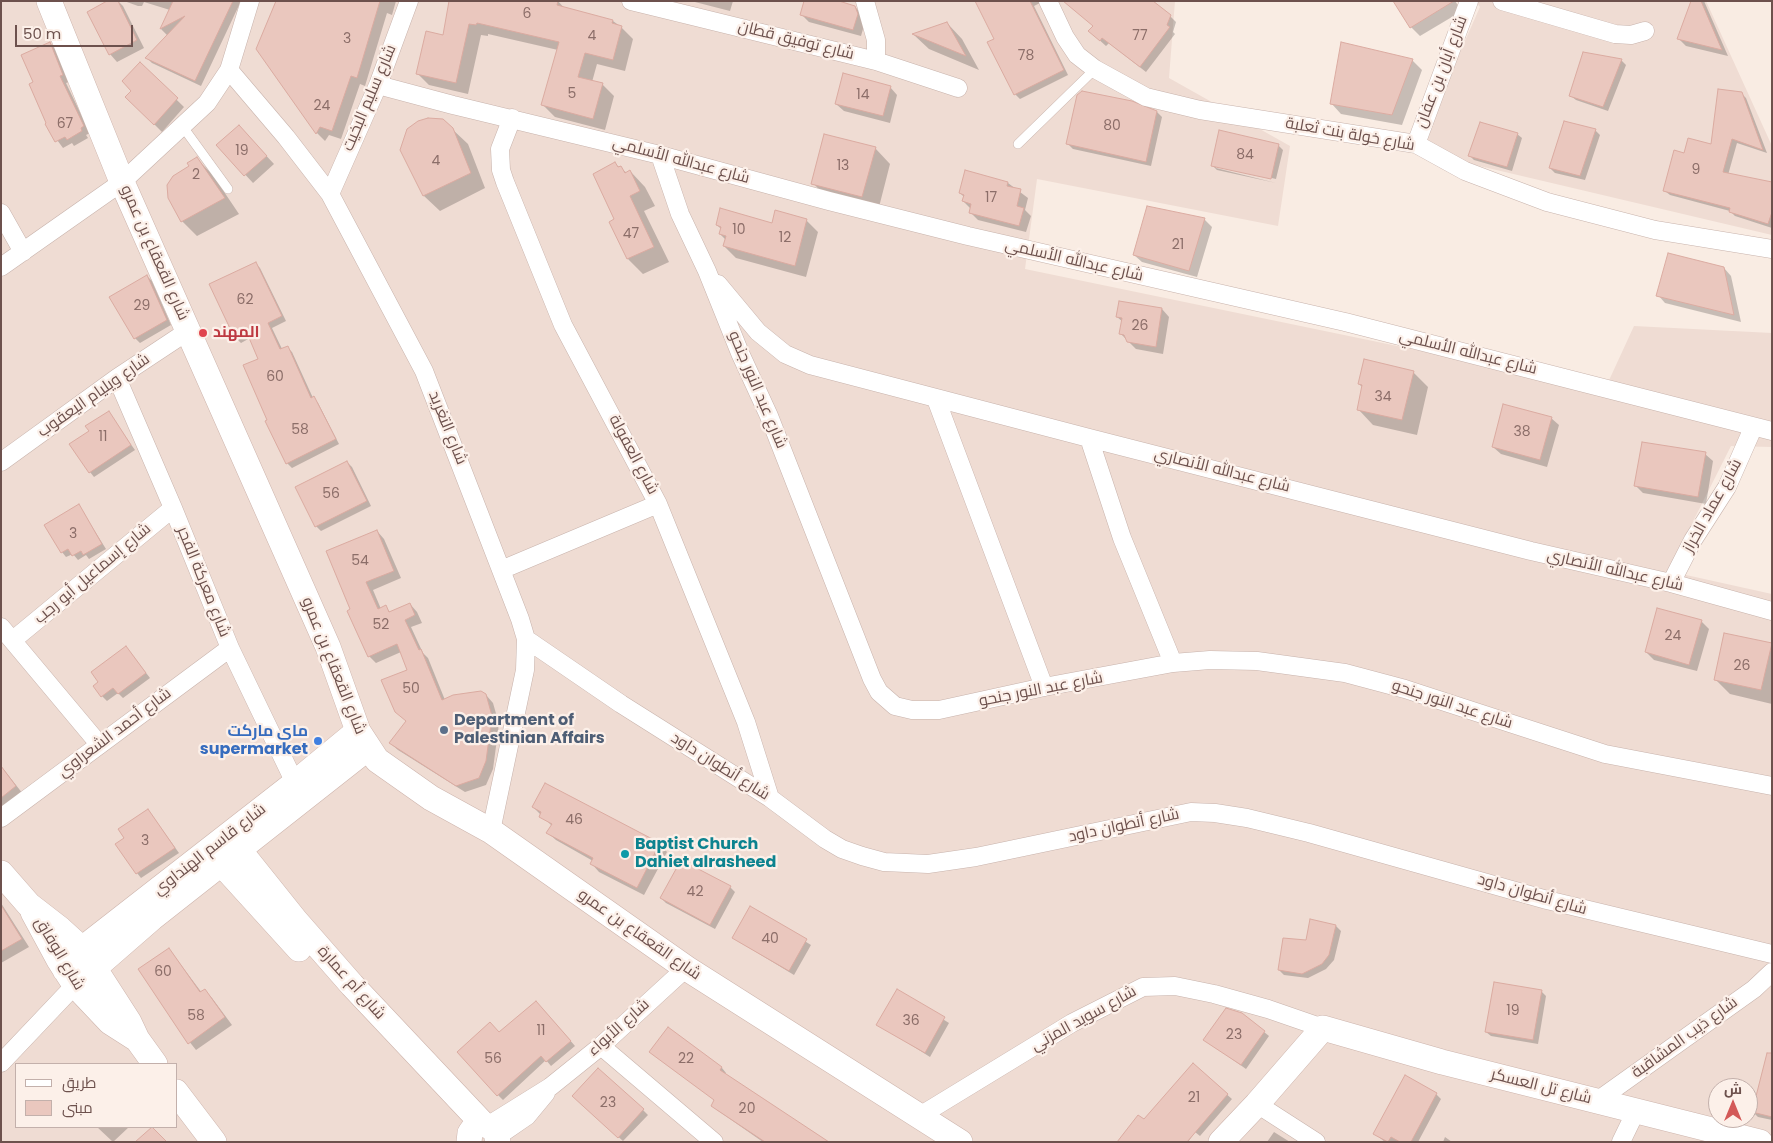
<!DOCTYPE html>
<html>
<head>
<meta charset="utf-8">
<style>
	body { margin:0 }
	#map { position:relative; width:1773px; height:1143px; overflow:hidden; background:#f9ece3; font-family:Poppins,Cairo,sans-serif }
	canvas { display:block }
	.frame { position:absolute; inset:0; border:2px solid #6d514d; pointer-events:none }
	.legend { position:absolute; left:15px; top:1063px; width:162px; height:65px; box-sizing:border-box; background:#fcf0e9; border:1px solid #c3b0ab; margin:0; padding:6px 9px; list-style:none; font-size:15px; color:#6d514d }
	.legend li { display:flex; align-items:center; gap:10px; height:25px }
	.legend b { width:25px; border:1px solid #c3b0ab }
	.north { position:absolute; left:1708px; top:1078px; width:50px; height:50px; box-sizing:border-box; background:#fcf0e9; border:1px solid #c3b0ab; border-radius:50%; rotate:0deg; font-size:14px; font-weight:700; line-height:20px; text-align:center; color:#6d514d }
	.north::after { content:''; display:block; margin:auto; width:18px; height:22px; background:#d35958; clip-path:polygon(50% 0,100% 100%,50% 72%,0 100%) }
	.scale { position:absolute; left:15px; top:25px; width:118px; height:22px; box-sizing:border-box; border:2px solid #6d514d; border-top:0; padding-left:6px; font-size:15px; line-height:18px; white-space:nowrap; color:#6d514d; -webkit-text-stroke:4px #fcf0e9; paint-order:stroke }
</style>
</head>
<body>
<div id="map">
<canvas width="1773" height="1143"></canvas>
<div class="frame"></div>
<ul class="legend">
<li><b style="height:6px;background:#fff"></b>طريق</li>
<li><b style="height:14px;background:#eac7be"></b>مبنى</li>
</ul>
<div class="north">ش</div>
<div class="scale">50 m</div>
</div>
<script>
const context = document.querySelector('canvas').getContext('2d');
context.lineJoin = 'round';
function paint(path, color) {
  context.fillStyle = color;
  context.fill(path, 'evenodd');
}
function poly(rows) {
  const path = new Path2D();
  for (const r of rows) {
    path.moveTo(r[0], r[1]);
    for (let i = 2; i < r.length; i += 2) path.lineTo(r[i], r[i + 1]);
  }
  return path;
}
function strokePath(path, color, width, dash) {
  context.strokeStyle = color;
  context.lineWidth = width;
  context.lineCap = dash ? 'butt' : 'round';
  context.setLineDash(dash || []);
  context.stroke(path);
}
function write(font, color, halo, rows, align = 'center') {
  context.font = font + ' Poppins,Cairo,sans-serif';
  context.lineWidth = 4.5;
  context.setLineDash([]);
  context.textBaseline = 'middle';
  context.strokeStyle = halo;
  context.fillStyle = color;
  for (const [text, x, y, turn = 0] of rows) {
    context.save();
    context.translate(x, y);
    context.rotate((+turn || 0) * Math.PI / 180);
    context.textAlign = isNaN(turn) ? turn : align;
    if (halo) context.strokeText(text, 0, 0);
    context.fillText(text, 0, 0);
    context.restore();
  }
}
paint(poly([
	[1,1,1175,1,1169,78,1290,146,1278,226,1037,179,1025,269,1605,389,1634,326,1772,333,1772,447,1731,446,1668,571,1772,594,1772,1142,1,1142],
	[16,1064,176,1064,176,1127,16,1127],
	[1718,1088,1748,1088,1748,1118,1718,1118],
	[1475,1,1706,1,1772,146,1772,235,1416,151,1480,7]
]), '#efdcd3');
paint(poly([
	[118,1,123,6,144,48,117,62,110,54],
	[124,1,241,1,201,86,152,63,147,58,168,36,161,29,170,10,144,2,142,6,138,6],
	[276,1,396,1,392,15,387,13,365,86,360,84,341,139,329,135,325,141,317,133,257,49],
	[450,1,558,1,565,9,613,21,621,27,633,39,625,71,597,64,592,82,602,84,614,96,605,130,555,117,543,105,558,50,488,34,488,36,481,35,468,94,429,85,417,73,444,36],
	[691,1,733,1,730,11],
	[977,1,1039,1,1040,3,1034,6,1068,75,1020,99,1015,94,996,40],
	[1395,1,1455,1,1462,11,1420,36,1411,27],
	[1692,1,1704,1,1728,56,1686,46,1679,39],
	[855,7,862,14,865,22,861,36,809,22,802,15],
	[1170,16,1176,22,1173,32,1175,34,1146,72,1109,43,1106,46,1096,37],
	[947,23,962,39,979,70,929,49,914,35],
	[50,43,56,50,69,82,66,83,90,133,86,135,88,138,74,146,72,143,63,148,46,125,48,124,35,82],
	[1584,53,1622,61,1626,65,1608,111,1576,100,1571,96],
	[1412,60,1422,70,1402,125,1341,114,1331,103],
	[140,64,184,107,162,132,127,97,133,91],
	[890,87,897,95,890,123,844,111,836,104],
	[1741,93,1746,98,1767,153,1737,143,1728,175,1772,183,1772,228,1735,216,1730,211,1670,195,1665,191,1685,154,1712,146],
	[1157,112,1162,117,1151,166,1073,149,1068,144],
	[452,129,468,144,485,188,440,211,424,196,401,150],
	[1595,130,1600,135,1585,180,1555,173,1550,168],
	[246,134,274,164,253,183,218,145],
	[1517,134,1522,138,1512,171,1474,160,1469,155],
	[1278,145,1283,150,1276,179,1216,165,1216,168,1276,183,1217,170,1212,165],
	[875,148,890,164,878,211,828,199,813,183],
	[197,159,212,174,239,214,197,236,182,221,190,166],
	[615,164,627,173,630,171,645,187,655,206,644,211,669,262,643,274,628,259,616,220],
	[966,171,1008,183,1028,198,1025,210,1031,216,1026,232,978,220,970,212,971,209,963,201,964,197,960,193],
	[1148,208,1205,220,1212,227,1197,277,1142,262,1134,255],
	[806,220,818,232,806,277,736,258,724,246,726,240,720,234,721,229,717,225,772,224],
	[256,264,260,268,286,321,272,328,282,349,287,347,292,352,313,398,318,403,339,444,292,468,287,463,269,421,260,359,250,338,241,343,236,338],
	[1724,268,1731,276,1741,322,1665,303,1658,295],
	[147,276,152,281,171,325,140,343,135,338],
	[1162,309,1169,317,1163,354,1136,349,1121,334,1123,322,1117,317],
	[1413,372,1428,387,1417,435,1373,425,1358,409,1363,388,1359,384],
	[108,413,135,450,94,477,90,472],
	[1551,418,1559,425,1547,467,1501,454,1493,447],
	[1705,454,1713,461,1706,504,1643,493,1636,486],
	[347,462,352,467,371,506,321,531,316,526],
	[79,506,106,549,89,559,86,555,78,560,73,554,66,557,62,552],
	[377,531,384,539,401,578,373,590,381,609,385,607,391,613,410,604,417,612,422,623,411,627,423,653,428,658,445,700,486,695,493,703,499,724,493,769,486,785,465,792,398,750,390,743,407,721,409,670,401,652,376,663,369,656,352,610],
	[1701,621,1709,629,1697,671,1654,660,1646,652],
	[1725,634,1772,645,1772,704,1730,694,1715,679],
	[126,647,150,678,123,698,118,693,107,701,102,696,100,682],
	[1,766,23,794,1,811],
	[545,785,660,844,667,852,644,895,599,872,592,864,593,861,556,840,548,833,552,826,533,807],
	[148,810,179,853,141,878,137,873,126,838],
	[730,887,735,892,715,929,666,903,661,898],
	[1,903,29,947,1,963],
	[751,908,811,945,794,975,733,938],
	[1336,926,1341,931,1334,960,1326,969,1308,978,1284,975,1279,970,1307,941],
	[169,949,202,993,205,991,212,998,232,1025,196,1050,169,1016,171,1015],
	[898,991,949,1023,930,1057,878,1024],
	[1541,991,1546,996,1538,1044,1491,1036,1486,1032],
	[541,1007,575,1046,551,1066,546,1060,503,1100,498,1095,499,1034],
	[668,1029,722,1068,726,1073,725,1075,827,1142,763,1142,717,1110,712,1105,715,1101],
	[1264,1032,1269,1036,1246,1069,1205,1040],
	[1193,1065,1232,1099,1200,1136,1195,1132,1188,1142,1119,1142,1144,1121],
	[1772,1069,1772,1120,1758,1117,1753,1112],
	[1436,1094,1441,1099,1418,1142,1385,1142,1375,1134],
	[578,1101,643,1110,648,1115,623,1141],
	[97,1127,129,1127,113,1142],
	[1274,1132,1290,1142,1267,1142],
	[1445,1137,1452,1142,1443,1142]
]), '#0003');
const building = poly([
	[107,1,118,1,137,40,109,55,87,12,107,1],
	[173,1,233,1,195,81,145,58,185,16,160,29,173,1],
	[276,1,380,1,357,78,351,76,332,131,320,127,316,134,256,49,276,1],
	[449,1,558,1,557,5,613,20,612,23,622,26,613,60,585,53,578,77,603,83,593,119,541,105,559,42,477,23,476,25,469,24,456,83,416,74,426,31,443,35,449,1],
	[804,1,839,1,855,6,858,14,853,30,800,15,804,1],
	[975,1,1030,1,1064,70,1014,95,987,42,994,39,975,1],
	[1063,1,1153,1,1171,15,1167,25,1170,27,1140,67,1102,38,1100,41,1088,31,1093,26,1063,1],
	[1393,1,1454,1,1410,28,1393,1],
	[1691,1,1701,1,1722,50,1677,39,1691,1],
	[947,22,966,56,912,34,947,22],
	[50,42,63,75,60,76,84,126,81,128,82,131,67,140,65,137,55,142,45,124,46,123,29,84,33,82,21,55,50,42],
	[1341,42,1413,59,1392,115,1330,104,1341,42],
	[1583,52,1622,59,1603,107,1569,96,1583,52],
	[140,62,178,98,154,125,125,97,131,91,122,81,140,62],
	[843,73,891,86,883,116,835,104,843,73],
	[1718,89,1742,92,1763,150,1732,139,1723,172,1772,182,1772,212,1768,224,1729,212,1730,208,1663,191,1674,150,1684,153,1688,138,1711,144,1718,89],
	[1082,91,1132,101,1157,111,1146,162,1066,144,1077,95,1082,91],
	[428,118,443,119,453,128,471,173,423,196,400,150,407,129,418,121,428,118],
	[1564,121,1596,129,1580,176,1549,168,1564,121],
	[1480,122,1518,133,1507,167,1468,156,1480,122],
	[239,125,267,156,244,176,216,145,239,125],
	[1219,130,1279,144,1271,179,1211,166,1219,130],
	[824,134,876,147,862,197,811,184,824,134],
	[197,157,225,198,181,222,168,198,167,185,173,176,189,166,187,163,197,157],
	[615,162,618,167,621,166,625,173,630,170,640,191,630,196,654,247,627,259,609,222,614,219,593,174,615,162],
	[965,170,1008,182,1007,186,1021,189,1017,206,1024,208,1019,226,969,213,971,204,962,201,964,195,959,193,965,170],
	[1147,206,1205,218,1189,271,1133,255,1147,206],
	[720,208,772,223,775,210,807,219,795,266,723,246,726,236,719,234,721,227,716,225,720,208],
	[1668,253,1724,267,1734,315,1656,296,1668,253],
	[256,262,282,316,268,323,280,349,288,346,311,398,314,396,336,439,286,464,265,421,267,420,243,365,258,359,247,333,235,339,209,284,256,262],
	[147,275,167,320,134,339,109,297,147,275],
	[1119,301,1162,308,1156,347,1127,342,1124,335,1119,334,1122,318,1116,317,1119,301],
	[1364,359,1414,371,1402,420,1357,410,1362,385,1358,384,1364,359],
	[1503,404,1552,417,1540,460,1492,447,1503,404],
	[109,411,131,445,89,473,69,444,89,431,85,426,109,411],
	[1642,442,1706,452,1698,497,1634,486,1642,442],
	[347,461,367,501,315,527,295,487,347,461],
	[79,504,102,544,83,555,81,551,72,556,68,549,61,553,44,525,79,504],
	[377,530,394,571,366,582,378,609,386,605,389,612,410,603,415,615,405,620,419,650,421,649,442,700,453,695,481,691,486,694,492,716,486,761,479,778,456,786,389,743,406,721,395,712,381,680,407,670,397,644,368,657,347,611,350,609,326,551,377,530],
	[1657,608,1702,620,1689,665,1645,652,1657,608],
	[1724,633,1772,643,1761,690,1714,680,1724,633],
	[126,646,146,673,118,694,113,688,101,697,93,686,98,682,91,672,126,646],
	[1,766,16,786,1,798,1,766],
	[545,783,660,843,637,888,590,864,593,858,546,833,552,824,539,817,541,812,532,807,545,783],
	[148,809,175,848,136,874,115,844,124,838,118,829,148,809],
	[681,860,731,886,710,925,660,898,681,860],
	[1,905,22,939,1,951,1,905],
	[750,906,807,939,789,971,732,938,750,906],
	[1310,919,1336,925,1329,955,1322,964,1302,974,1278,970,1283,938,1306,940,1310,919],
	[169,948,200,992,205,989,225,1017,188,1044,138,969,169,948],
	[1494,982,1542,990,1533,1040,1485,1032,1494,982],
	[897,989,945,1017,925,1053,876,1025,897,989],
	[536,1001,571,1041,546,1062,541,1056,497,1096,457,1052,490,1022,499,1032,536,1001],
	[1226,1008,1242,1013,1265,1031,1241,1065,1203,1040,1226,1008],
	[668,1027,722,1067,720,1070,829,1142,765,1142,711,1106,714,1100,649,1052,668,1027],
	[1767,1053,1772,1053,1772,1117,1752,1112,1767,1053],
	[1193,1063,1228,1094,1187,1142,1117,1142,1138,1115,1144,1119,1193,1063],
	[598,1068,644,1109,618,1138,572,1096,598,1068],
	[1405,1075,1437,1093,1411,1142,1400,1142,1391,1137,1388,1142,1373,1134,1405,1075],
	[152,1127,167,1142,135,1142,152,1127]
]);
paint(building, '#eac7be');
strokePath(building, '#dbaba1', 1);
const lane = poly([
	[183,127,228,189],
	[1018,144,1095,69]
]);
const street = poly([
	[631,1,876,61,958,88],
	[865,1,876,40,876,61],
	[1048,1,1065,37,1077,55,1095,69,1146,97,1200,110,1416,144,1465,171,1547,202,1655,230,1772,249],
	[1502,1,1615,34,1631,35,1645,31],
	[229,70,286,137,330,194,424,371,520,619,526,639,525,670,491,831],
	[378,85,453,105,660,155,829,201,968,236,1345,322,1772,431],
	[512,118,500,149,501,170,505,182,563,325,658,504,746,722,770,798],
	[1416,144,1469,1],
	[660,155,680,214,707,271,740,353,769,416,872,679,879,692,895,706,912,710,939,710,1044,687,1173,663,1210,660,1257,661,1345,673,1405,689,1605,754,1772,786],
	[330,194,378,85,409,1],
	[1,213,23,252],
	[1,267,122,182,207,103,229,70,250,1],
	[718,284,758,332,785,354,810,365,1089,438,1531,551,1671,583,1772,611],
	[117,378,173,508,230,648,295,783],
	[936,399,1044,687],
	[1089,438,1122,538,1173,663],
	[1,462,117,378,188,331],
	[501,570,658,504],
	[1671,583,1693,540,1727,487,1753,428],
	[1,627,99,744],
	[526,639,621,704,770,798,825,839,842,849,862,856,884,862,928,864,976,857,1191,812,1215,813,1247,818,1309,833,1547,900,1772,954],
	[13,640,173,508],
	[1,818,230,648],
	[601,1046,714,1142],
	[1,1063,75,985],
	[1597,1101,1754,989,1772,972],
	[1257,1104,1316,1142],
	[918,1117,1072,1023,1143,987,1175,986,1214,994,1268,1009,1323,1028],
	[489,1125,550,1087,601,1046,686,968],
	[498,1136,527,1116,546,1093],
	[1621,1142,1636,1111]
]);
const secondary = poly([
	[49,1,122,182,328,647,358,731,377,760,431,798,491,831,686,968,960,1142],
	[228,836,296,921,352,985,483,1124],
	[210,851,299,949],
	[1,873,29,905,60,929,82,949,129,1022,137,1039,155,1064],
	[33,912,59,960,75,985,110,1022,135,1038],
	[65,970,82,949,295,783,358,731],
	[75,985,152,918,368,748],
	[176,1092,214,1142],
	[469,1142,470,1133,475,1126,483,1124,495,1129,498,1142],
	[1221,1142,1257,1104,1323,1028,1442,1062,1760,1142]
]);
strokePath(lane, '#c8b3ac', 10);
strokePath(street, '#c8b3ac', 19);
strokePath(secondary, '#cdb4ac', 26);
strokePath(lane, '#fff', 9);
strokePath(street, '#fff', 18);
strokePath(secondary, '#fff', 25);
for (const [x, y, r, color] of [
	[203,333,5,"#e0444e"],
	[444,730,5,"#5c6f8a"],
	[318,741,5,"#3f7fe0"],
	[625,854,5,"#0f9aa8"]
]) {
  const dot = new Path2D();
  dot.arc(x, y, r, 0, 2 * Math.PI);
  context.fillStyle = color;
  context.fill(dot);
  strokePath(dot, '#fcf0e9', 2);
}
write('14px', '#8c6e69', null, [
	["6",527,14],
	["4",592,36],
	["77",1140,36],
	["3",347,39],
	["78",1026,56],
	["5",572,94],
	["14",863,95],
	["24",322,106],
	["67",65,124],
	["80",1112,126],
	["19",242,151],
	["84",1245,155],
	["4",436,161],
	["13",843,166],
	["9",1696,170],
	["2",196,175],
	["17",991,198],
	["10",739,230],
	["47",631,234],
	["12",785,238],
	["21",1178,245],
	["62",245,300],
	["29",142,306],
	["26",1140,326],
	["60",275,377],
	["34",1383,397],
	["58",300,430],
	["38",1522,432],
	["11",103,437],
	["56",331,494],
	["3",73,534],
	["54",360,561],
	["52",381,625],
	["24",1673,636],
	["26",1742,666],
	["50",411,689],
	["46",574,820],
	["3",145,841],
	["42",695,892],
	["40",770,939],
	["60",163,972],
	["19",1513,1011],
	["58",196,1016],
	["36",911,1021],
	["11",541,1031],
	["23",1234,1035],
	["56",493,1059],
	["22",686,1059],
	["21",1194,1098],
	["23",608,1103],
	["20",747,1109]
]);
write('16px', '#6d514d', '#fcf0e9', [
	["شارع توفيق قطان",796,41,14],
	["شارع أبان بن عفان",1442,72,-69],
	["شارع سليم البخيت",370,98,-67],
	["شارع خولة بنت ثعلبة",1350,135,10],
	["شارع عبدالله الأسلمي",681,161,15],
	["شارع القعقاع بن عمرو",154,253,66],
	["شارع عبدالله الأسلمي",1074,261,13],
	["شارع عبدالله الأسلمي",1468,353,14],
	["شارع عبد النور جنحو",757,390,67],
	["شارع ويليام اليعقوب",94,396,-35],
	["شارع التغريد",447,428,68],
	["شارع العفولة",633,455,62],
	["شارع عبدالله الأنصاري",1222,471,14],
	["شارع عماد الخراز",1713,506,-61],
	["شارع عبدالله الأنصاري",1615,571,13],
	["شارع إسماعيل أبو رجب",93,574,-40],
	["شارع معركة الفجر",203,582,68],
	["شارع القعقاع بن عمرو",333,666,68],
	["شارع عبد النور جنحو",1041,690,-11],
	["شارع عبد النور جنحو",1452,705,18],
	["شارع أحمد الشعراوي",115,733,-37],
	["شارع أنطوان داود",720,767,32],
	["شارع أنطوان داود",1124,826,-12],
	["شارع قاسم الهنداوي",210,850,-38],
	["شارع أنطوان داود",1532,895,16],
	["شارع القعقاع بن عمرو",639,935,35],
	["شارع الوفاق",59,954,59],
	["شارع أم عمارة",351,983,48],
	["شارع سويد المزني",1084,1019,-29],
	["شارع الأبواء",619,1028,-42],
	["شارع ذيب المشاقبة",1685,1038,-36],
	["شارع تل العسكر",1541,1087,14]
]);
write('bold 16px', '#be3a42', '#fcf0e9', [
	["المهند",213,333]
], 'left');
write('bold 16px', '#4e5e75', '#fcf0e9', [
	["Department of",454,721],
	["Palestinian Affairs",454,739]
], 'left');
write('bold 16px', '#366cbe', '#fcf0e9', [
	["ماي ماركت",308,732],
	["supermarket",308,750]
], 'right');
write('bold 16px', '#0d838f', '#fcf0e9', [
	["Baptist Church",635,845],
	["Dahiet alrasheed",635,863]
], 'left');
</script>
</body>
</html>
